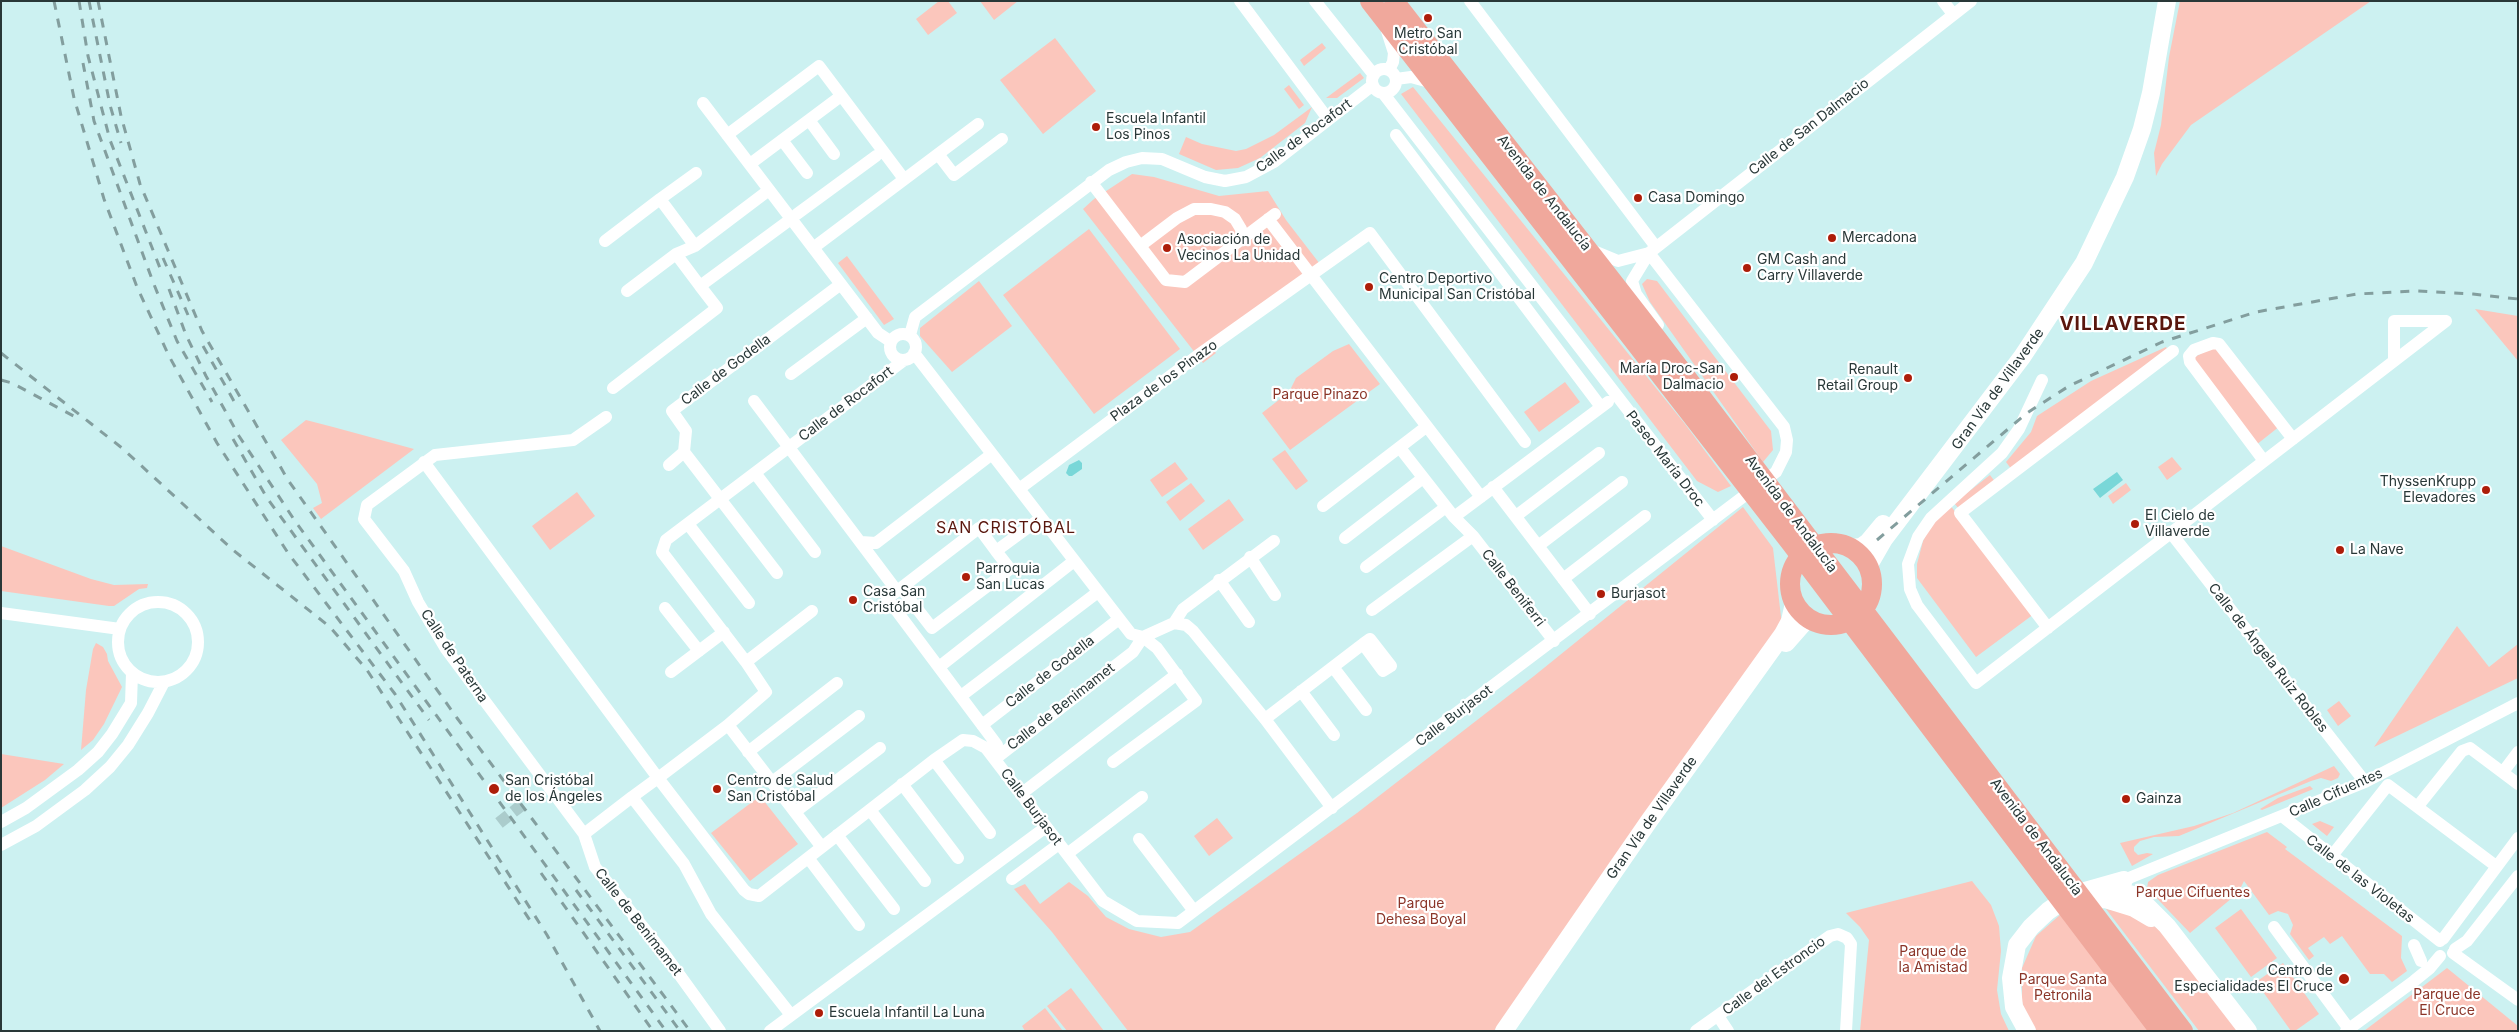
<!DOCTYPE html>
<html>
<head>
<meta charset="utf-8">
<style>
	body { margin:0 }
	#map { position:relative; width:2519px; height:1032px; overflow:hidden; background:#ccf1f1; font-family:Inter,sans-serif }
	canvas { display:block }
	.frame { position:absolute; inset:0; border:2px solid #293838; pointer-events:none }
</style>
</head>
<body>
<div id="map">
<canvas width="2519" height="1032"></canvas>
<div class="frame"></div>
</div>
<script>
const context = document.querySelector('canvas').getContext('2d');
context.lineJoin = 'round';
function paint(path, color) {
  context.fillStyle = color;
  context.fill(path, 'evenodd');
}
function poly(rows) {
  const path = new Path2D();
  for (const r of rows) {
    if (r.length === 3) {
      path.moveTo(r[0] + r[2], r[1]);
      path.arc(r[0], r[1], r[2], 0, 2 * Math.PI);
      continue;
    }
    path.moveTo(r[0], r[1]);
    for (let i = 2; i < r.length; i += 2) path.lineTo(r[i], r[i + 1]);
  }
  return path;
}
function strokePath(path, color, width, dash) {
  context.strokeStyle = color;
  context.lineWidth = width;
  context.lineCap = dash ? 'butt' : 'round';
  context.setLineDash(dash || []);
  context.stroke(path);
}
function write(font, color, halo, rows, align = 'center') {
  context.font = font + ' Inter,sans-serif';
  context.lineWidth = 4.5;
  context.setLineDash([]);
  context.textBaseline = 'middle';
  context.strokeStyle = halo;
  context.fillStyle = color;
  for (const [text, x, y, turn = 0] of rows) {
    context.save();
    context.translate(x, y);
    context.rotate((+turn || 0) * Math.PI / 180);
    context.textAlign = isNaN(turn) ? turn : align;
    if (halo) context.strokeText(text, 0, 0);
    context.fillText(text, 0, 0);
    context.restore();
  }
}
paint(poly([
	[939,1,948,1,957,13,928,35,916,19],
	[980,1,1018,1,994,20],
	[2180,1,2371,1,2191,125,2162,164,2156,176,2154,153,2161,125,2169,57],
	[1055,38,1096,91,1043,134,1000,80],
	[1322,43,1326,48,1304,66,1300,60],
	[1360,73,1364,78,1337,98,1326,98],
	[1289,85,1304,105,1299,109,1284,89],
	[1413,87,1685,424,1731,486,1718,492,1697,481,1401,94],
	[1312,107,1305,123,1260,158,1238,168,1216,170,1179,154,1186,137,1202,144,1236,151,1246,149,1274,135],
	[1132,174,1154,177,1219,196,1268,191,1286,220,1323,268,1211,347,1216,353,1203,363,1083,209,1094,199],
	[1089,229,1180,349,1094,414,1003,295],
	[847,256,894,319,884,325,838,263],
	[1647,279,1657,281,1771,431,1773,450,1763,462,1650,302,1642,284],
	[979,281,1012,326,952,372,920,336,920,328],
	[2475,309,2518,316,2518,361],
	[1349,344,1380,384,1290,450,1262,413,1289,392,1296,378,1333,351],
	[2215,346,2280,426,2256,445,2193,358],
	[2166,347,2168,350,2012,470,2006,462,2031,432,2037,416,2091,381],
	[1565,382,1580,402,1539,432,1524,412],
	[306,420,333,427,414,449,321,519,313,508,322,503,317,484,281,440],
	[1285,450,1308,481,1296,490,1272,459],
	[2172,457,2182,469,2167,480,2158,467],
	[1175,462,1188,479,1162,497,1150,480],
	[1990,475,1996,483,1960,510,1954,503],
	[1191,483,1205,501,1180,521,1166,502],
	[2126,483,2131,490,2113,504,2108,496],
	[577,492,595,516,550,550,532,526],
	[1229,499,1244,520,1203,550,1188,529],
	[1950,505,2034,614,1976,657,1917,578,1917,564,1923,541,1930,527],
	[1743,507,1773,548,1783,634,1494,1031,1128,1031,1052,932,1014,889,1025,884,1040,904,1069,882,1088,896,1106,917,1129,929,1161,937,1190,932,1357,813,1534,676],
	[1,546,91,579,114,585,148,584,147,588,139,589,114,606,109,606,1,591],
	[2457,626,2489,667,2518,644,2518,678,2374,747],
	[96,643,103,647,107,654,108,661,122,687,104,724,93,740,81,750,86,690,93,649],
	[2339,701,2351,716,2338,726,2327,710],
	[1,754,64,764,45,780,1,808],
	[2334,766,2340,774,2338,778,2331,781,2321,778,2311,781,2179,836,2154,837,2140,841,2134,847,2134,851,2138,855,2147,853,2153,854,2132,866,2120,843,2194,826,2233,813],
	[2310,786,2313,789,2311,790,2262,810,2260,809,2278,798],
	[760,796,798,844,750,881,711,833],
	[1217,818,1233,838,1209,856,1194,836],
	[2320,821,2334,827,2327,836,2312,824],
	[2267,832,2287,847,2285,849,2402,936,2401,958,2407,971,2392,982,2384,974,2370,974,2342,936,2330,944,2324,937,2308,948,2314,956,2309,960,2290,934,2293,925,2288,914,2278,911,2269,915,2244,881,2238,893,2190,933,2147,888,2148,882,2158,875],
	[1972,881,1991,905,1999,926,2001,951,1997,990,2001,1014,2009,1031,1860,1031,1869,940,1860,927,1846,913],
	[2106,909,2133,914,2157,928,2169,939,2239,1031,2199,1031],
	[2241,909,2277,958,2251,977,2215,928],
	[2061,914,2149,1031,2036,1031,2026,1016,2022,1002,2022,968,2036,936],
	[2283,963,2319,1014,2295,1031,2291,1031,2256,982],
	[2447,968,2518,1026,2518,1031,2364,1031],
	[1071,988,1104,1031,1067,1031,1047,1006],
	[1045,1008,1063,1031,1025,1031,1022,1026]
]), '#fbc6bc');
paint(poly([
	[1079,460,1082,463,1082,469,1072,476,1069,476,1066,473,1069,465],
	[2117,472,2123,480,2100,498,2093,489]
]), '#79d7d8');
strokePath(poly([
	[499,823,527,801]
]), '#abcccc', 12, [12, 6]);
strokePath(poly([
	[1240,1,1328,119],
	[1315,1,1374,75],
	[1470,1,1656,247],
	[1943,1,1953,14],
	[1387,31,1394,53,1393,62,1389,70],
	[1384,81,12],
	[1396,79,1411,77,1433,83],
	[1383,93,1713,520],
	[703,103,878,333,890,341],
	[809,120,834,154],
	[727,135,819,66,904,179],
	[1396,135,1601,407],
	[782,140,807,173],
	[938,154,954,175,1002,139],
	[750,164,841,96],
	[1091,182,1166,280,1185,282,1275,214],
	[660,199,696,173],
	[797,214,876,156],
	[1268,219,1481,497],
	[605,241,660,199,695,246],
	[1140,246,1177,218,1194,209,1211,209,1225,212,1235,219,1241,229,1242,239],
	[813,248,978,124],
	[1589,249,1618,261,1649,253],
	[676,254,695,246,769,190],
	[627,291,676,254,700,286],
	[1658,325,1636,294,1632,281,1649,253,1971,1],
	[903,347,13],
	[910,335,915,317,1109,170,1126,162,1142,158,1162,159,1205,177,1225,181,1246,177,1274,162,1373,85],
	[914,353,1131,634,1143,637,1174,623,1183,609,1274,541],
	[2394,361,2394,321,2446,321],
	[791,374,867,318],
	[2042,380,2019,429,2002,453,1931,518,1918,537,1908,564,1910,589,1917,605,1976,683,2446,321],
	[613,388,717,308,700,286,791,219],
	[754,401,897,591,887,598,997,745,995,759],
	[606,417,573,440,435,455,367,505,364,519,404,571,418,602,446,649,584,834,595,867,663,952,720,1031],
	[1400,448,1454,517,1473,536,1554,641],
	[2264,461,2190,362,2189,356,2194,350,2213,343,2219,344,2293,439],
	[424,462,658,778,728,725,766,692,746,662,662,552,666,540,903,361],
	[669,465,684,452],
	[755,473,815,552],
	[1493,487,1590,614],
	[1019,489,1197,356,1370,233,1525,442],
	[1323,506,1426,427],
	[1516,516,1599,453],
	[1454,517,1608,402],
	[688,524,749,603],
	[2171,533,2365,782],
	[1345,538,1423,478],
	[861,542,876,543,992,454],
	[1538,546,1622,482],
	[996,551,979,528,901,588,932,628,1010,569,996,551,1041,518],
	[1250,557,1275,595],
	[1366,567,1446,507],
	[777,573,684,452,686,431,672,411,841,284],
	[1563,579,1645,516],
	[1219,580,1249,622],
	[158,642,40],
	[665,608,699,651],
	[1372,610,1473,536],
	[1,613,120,629],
	[1174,623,1186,625,1193,631,1265,719,1332,808],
	[2048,628,1960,513,2173,351],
	[746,662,812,611],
	[939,667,1074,561],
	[1333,667,1366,710],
	[671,672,724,632],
	[1301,691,1334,735],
	[961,696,1098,592],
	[1265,719,1359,647,1363,644,1370,639,1391,666,1383,671,1363,644],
	[728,725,821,846],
	[982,725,1119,619],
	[748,752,837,683],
	[995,759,1133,652,1143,637],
	[934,760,990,833],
	[1113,762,1196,701,1157,648,1143,637],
	[2503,772,2518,752],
	[772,782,859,716],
	[902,784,958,858],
	[1021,794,1177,674],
	[632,797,658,778,744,890,749,894,759,896,934,760,963,740,973,741,986,748,1103,901,1137,921,1178,923,1776,472,1786,452,1787,440,1784,427,1649,253],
	[2418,806,2462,751,2470,748,2518,784],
	[870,810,925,881],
	[795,812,880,748],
	[2282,816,2440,941],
	[1,822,26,808,78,770,98,752,112,734,131,703,132,673],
	[584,834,632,797,684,864,711,914,791,1015],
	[837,835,894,909],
	[1139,839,1194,911],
	[1,845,36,826,85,790,110,767,128,745,148,713,164,682],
	[1067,854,1142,797],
	[2331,857,2388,785,2496,866],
	[809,859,859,925],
	[1012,879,1059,844],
	[2124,880,2365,782,2518,703],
	[2274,927,2349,1029],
	[2443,939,2518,838],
	[2414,945,2421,961],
	[2455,949,2467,941,2518,876],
	[2453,953,2518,1000],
	[1718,1016,1728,1031],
	[770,1031,1046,827],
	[1696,1031,1830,936,1838,934,1847,938,1851,944,1846,1031],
	[2346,1031,2414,981,2430,968,2440,956]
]), '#fff', 12);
strokePath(poly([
	[1852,548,1861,547,1868,542,1883,524],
	[1869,565,1884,539,2022,357,2084,263,2125,177,2142,129,2151,93,2167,1],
	[1786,643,1808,618],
	[2102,887,2137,896,2167,926,2248,1031],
	[2074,901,2105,899,2134,908,2151,918],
	[1504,1031,1649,821,1783,634,1790,621,1794,603],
	[2027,1031,2014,1007,2011,978,2017,945,2031,927,2048,911,2071,895,2124,880]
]), '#fff', 18);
strokePath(poly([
	[1370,1,1791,543,2160,1031],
	[1394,1,1654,335,2183,1031],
	[1831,584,41]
]), '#f0a89c', 20);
strokePath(poly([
	[54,1,74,98,104,199,137,287,169,356,217,443,288,553,395,694,547,935,600,1031],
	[79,1,88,56,110,140,160,268],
	[89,1,110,105,121,143],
	[98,1,121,116,140,184,202,331,288,480,457,718,690,1031],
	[83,63,94,121,153,282,177,341,212,402],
	[163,258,188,315],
	[169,289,186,335,206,376,239,436,295,521,666,1031],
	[203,346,235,403],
	[1,353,122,448,233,550,330,627,367,670,533,925],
	[1,380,12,383,79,419],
	[233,439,267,498,429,720],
	[1877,540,2027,413,2069,386,2162,342,2256,312,2357,294,2416,291,2473,294,2518,299],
	[541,873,653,1031],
	[576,890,680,1031]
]), '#839e9e', 3, [9, 9]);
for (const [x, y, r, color] of [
	[1428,18,5,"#ad1d09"],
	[1096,127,5,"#ad1d09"],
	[1638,198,5,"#ad1d09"],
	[1832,238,5,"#ad1d09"],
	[1167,248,5,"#ad1d09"],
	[1747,268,5,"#ad1d09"],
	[1369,287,5,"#ad1d09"],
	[1734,377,5,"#ad1d09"],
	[1908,378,5,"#ad1d09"],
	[2486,490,5,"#ad1d09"],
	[2135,524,5,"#ad1d09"],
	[2340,550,5,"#ad1d09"],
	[966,577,5,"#ad1d09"],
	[1601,594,5,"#ad1d09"],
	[853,600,5,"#ad1d09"],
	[494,789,6,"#ad1d09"],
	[717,789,5,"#ad1d09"],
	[2126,799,5,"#ad1d09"],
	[2344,979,6,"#ad1d09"],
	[819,1013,5,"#ad1d09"]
]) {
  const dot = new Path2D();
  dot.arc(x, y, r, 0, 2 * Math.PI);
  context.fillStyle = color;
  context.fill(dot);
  strokePath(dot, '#fff', 2);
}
write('14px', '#293838', '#fff', [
	["Metro San",1428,34,"center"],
	["Cristóbal",1428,50,"center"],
	["Escuela Infantil",1106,119],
	["Los Pinos",1106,135],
	["Casa Domingo",1648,198],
	["Mercadona",1842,238],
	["Asociación de",1177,240],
	["Vecinos La Unidad",1177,256],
	["GM Cash and",1757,260],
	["Carry Villaverde",1757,276],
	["Centro Deportivo",1379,279],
	["Municipal San Cristóbal",1379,295],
	["María Droc-San",1724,369,"right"],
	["Dalmacio",1724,385,"right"],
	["Renault",1898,370,"right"],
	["Retail Group",1898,386,"right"],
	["ThyssenKrupp",2476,482,"right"],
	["Elevadores",2476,498,"right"],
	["El Cielo de",2145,516],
	["Villaverde",2145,532],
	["La Nave",2350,550],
	["Parroquia",976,569],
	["San Lucas",976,585],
	["Casa San",863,592],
	["Cristóbal",863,608],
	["Burjasot",1611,594],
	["San Cristóbal",505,781],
	["de los Ángeles",505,797],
	["Centro de Salud",727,781],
	["San Cristóbal",727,797],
	["Gainza",2136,799],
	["Centro de",2333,971,"right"],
	["Especialidades El Cruce",2333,987,"right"],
	["Escuela Infantil La Luna",829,1013]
], 'left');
write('14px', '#293838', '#fff', [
	["Calle de San Dalmacio",1809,127,-38],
	["Calle de Rocafort",1304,136,-36],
	["Avenida de Andalucía",1544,193,52],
	["Calle de Godella",726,370,-37],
	["Plaza de los Pinazo",1164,381,-36],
	["Gran Vía de Villaverde",1998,389,-54],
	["Calle de Rocafort",846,404,-37],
	["Paseo María Droc",1665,459,52],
	["Avenida de Andalucía",1791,514,53],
	["Calle Beniferri",1513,588,52],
	["Calle de Paterna",454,656,56],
	["Calle de Ángela Ruiz Robles",2268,658,52],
	["Calle de Godella",1050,672,-38],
	["Calle de Benimamet",1061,707,-38],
	["Calle Burjasot",1454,716,-37],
	["Calle Cifuentes",2336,793,-24],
	["Calle Burjasot",1031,807,53],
	["Gran Vía de Villaverde",1652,818,-55],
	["Avenida de Andalucía",2036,837,53],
	["Calle de las Violetas",2360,879,38],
	["Calle de Benimamet",638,922,52],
	["Calle del Estroncio",1774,976,-36]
]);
write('14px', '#8b3528', '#fff', [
	["Parque Pinazo",1320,395],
	["Parque Cifuentes",2193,893],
	["Parque",1421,904],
	["Dehesa Boyal",1421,920],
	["Parque de",1933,952],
	["la Amistad",1933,968],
	["Parque Santa",2063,980],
	["Petronila",2063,996],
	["Parque de",2447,995],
	["El Cruce",2447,1011]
]);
context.letterSpacing = '1px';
write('16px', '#59160d', '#fff', [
	["SAN CRISTÓBAL",1006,528]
]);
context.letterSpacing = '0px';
context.letterSpacing = '1px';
write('bold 19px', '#59160d', '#fff', [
	["VILLAVERDE",2123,324]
]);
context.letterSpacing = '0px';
</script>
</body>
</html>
